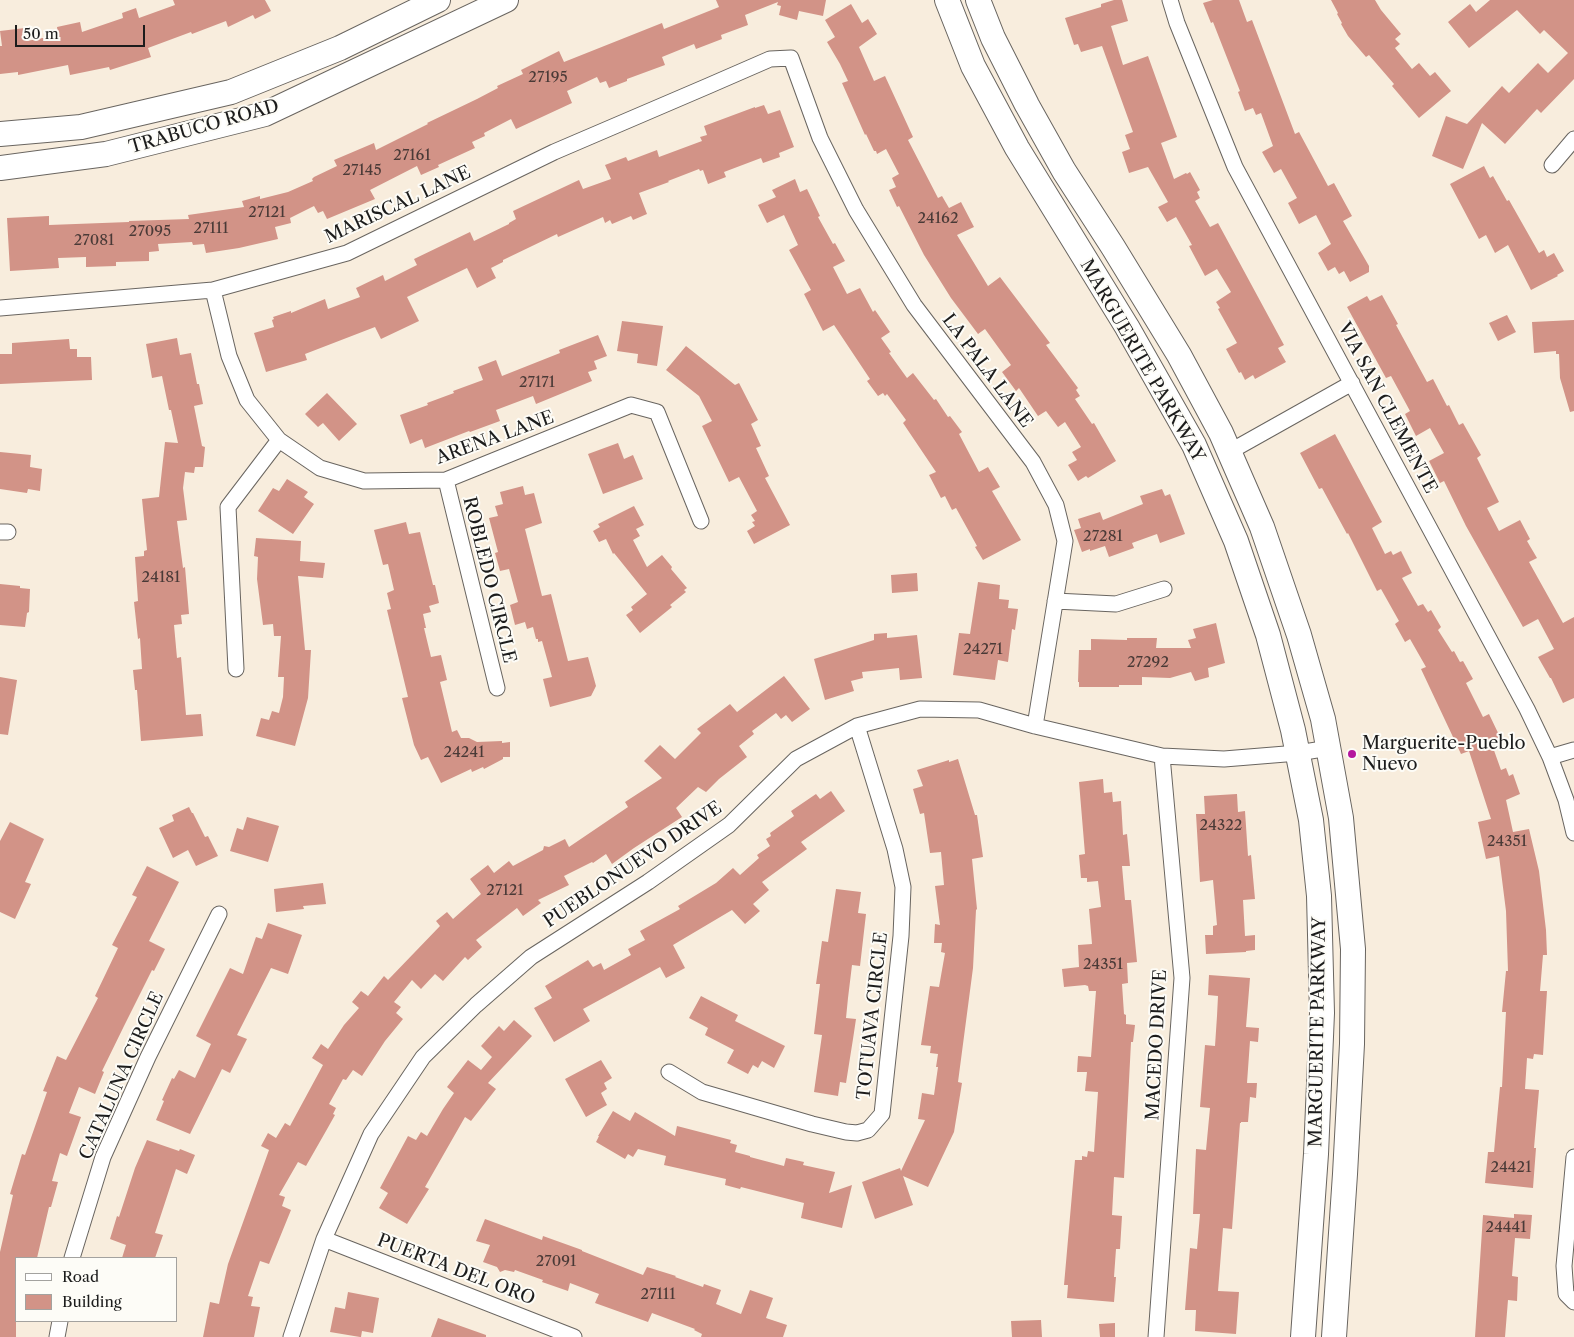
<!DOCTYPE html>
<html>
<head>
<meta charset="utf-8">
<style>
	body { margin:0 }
	#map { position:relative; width:1574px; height:1337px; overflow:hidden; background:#f8eddd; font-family:"Libre Caslon Text",serif }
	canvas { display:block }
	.legend { position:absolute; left:15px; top:1257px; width:162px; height:65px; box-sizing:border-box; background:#fdfcf7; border:1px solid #a3a29f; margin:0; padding:6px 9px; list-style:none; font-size:15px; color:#1c1c1c }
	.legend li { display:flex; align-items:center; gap:10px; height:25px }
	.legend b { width:25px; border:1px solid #a3a29f }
	.scale { position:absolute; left:15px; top:25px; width:130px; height:22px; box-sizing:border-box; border:2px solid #1c1c1c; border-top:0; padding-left:6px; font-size:15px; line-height:18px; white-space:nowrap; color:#1c1c1c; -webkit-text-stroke:4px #fdfcf7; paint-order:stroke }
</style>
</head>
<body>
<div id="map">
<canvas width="1574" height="1337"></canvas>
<ul class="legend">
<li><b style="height:6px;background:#fff"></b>Road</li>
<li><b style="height:14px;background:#d29387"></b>Building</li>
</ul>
<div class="scale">50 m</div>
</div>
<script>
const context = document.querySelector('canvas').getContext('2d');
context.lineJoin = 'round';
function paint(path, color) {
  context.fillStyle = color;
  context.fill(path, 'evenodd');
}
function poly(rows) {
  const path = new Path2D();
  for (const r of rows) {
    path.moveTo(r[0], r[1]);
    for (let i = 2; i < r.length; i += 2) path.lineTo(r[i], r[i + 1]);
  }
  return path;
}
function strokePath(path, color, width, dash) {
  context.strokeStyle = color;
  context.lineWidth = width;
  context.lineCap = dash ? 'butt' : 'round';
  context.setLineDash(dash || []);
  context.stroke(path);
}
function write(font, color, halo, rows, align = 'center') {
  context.font = font + ' "Libre Caslon Text",serif';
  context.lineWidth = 4;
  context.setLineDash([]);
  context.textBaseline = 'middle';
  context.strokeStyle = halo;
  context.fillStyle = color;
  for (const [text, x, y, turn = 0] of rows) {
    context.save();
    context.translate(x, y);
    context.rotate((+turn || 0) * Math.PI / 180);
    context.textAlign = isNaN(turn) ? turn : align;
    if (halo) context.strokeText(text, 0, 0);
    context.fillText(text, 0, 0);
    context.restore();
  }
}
paint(poly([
	[173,0,265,0,271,11,255,19,253,15,228,27,226,21,192,34,191,32,148,48,151,57,110,70,109,67,70,75,68,65,18,75,18,72,0,74,0,46,2,46,0,31,25,28,27,41,58,35,57,27,80,22,82,32,123,18,122,13,136,8,139,18,175,5],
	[716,0,826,0,823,16,799,11,797,20,779,15,781,6,777,5,778,2,745,15,748,25,721,35,722,39,696,49,694,44,662,57,665,65,627,79,627,81,609,88,606,81,600,83,597,77,567,91,572,103,516,129,511,119,484,133,485,136,472,142,475,148,438,165,439,167,421,175,417,166,370,190,375,199,327,219,323,211,318,213,314,206,290,218,291,223,275,227,278,239,239,248,206,253,204,244,193,245,192,242,158,244,159,251,149,252,149,261,116,262,116,266,86,267,86,257,58,258,59,268,10,271,7,218,49,216,49,225,129,222,129,221,189,219,188,215,244,207,242,201,260,196,260,199,288,192,313,181,312,179,314,177,337,166,334,160,374,143,376,150,428,124,427,123,477,99,498,88,497,86,523,74,521,70,559,51,564,62,662,23,664,29,719,7],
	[1114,0,1122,0,1128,21,1111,26,1123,65,1148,56,1177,137,1161,143,1174,179,1186,173,1187,174,1190,172,1200,190,1197,192,1200,198,1195,201,1210,227,1218,223,1284,345,1278,348,1286,362,1255,379,1253,375,1245,380,1241,372,1239,373,1226,349,1237,343,1218,309,1220,308,1216,302,1231,292,1217,269,1205,276,1189,246,1192,245,1176,217,1167,222,1158,207,1168,202,1148,167,1129,173,1122,152,1130,149,1125,135,1133,132,1102,46,1081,52,1078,44,1074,45,1065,18,1101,7,1101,4],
	[1213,0,1239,0,1247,22,1252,20,1295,134,1299,132,1328,186,1334,183,1352,216,1343,221,1369,266,1369,272,1350,282,1344,271,1339,274,1335,267,1328,271,1318,253,1331,244,1316,215,1299,224,1288,203,1297,198,1281,169,1274,173,1262,152,1273,146,1261,113,1256,115,1253,108,1245,111,1238,92,1240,91,1213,22,1211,23,1203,3],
	[1331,0,1375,0,1381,10,1401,34,1395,39,1400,44,1395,48,1412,69,1419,63,1430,76,1435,72,1451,91,1419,118,1392,86,1394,84,1369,55,1366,57,1348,36,1341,24,1342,23,1337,14,1338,13],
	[1490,0,1574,0,1574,79,1541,113,1537,109,1505,144,1482,123,1463,169,1432,156,1446,116,1467,124,1502,86,1509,93,1538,63,1548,73,1568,53,1544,30,1540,34,1517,10,1469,48,1448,22,1470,4,1476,12],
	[851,4,862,23,868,19,877,34,859,47,874,81,885,76,913,137,908,140,938,198,942,196,949,208,961,202,974,227,957,235,988,286,1000,277,1050,343,1046,345,1078,388,1076,390,1080,396,1075,399,1092,424,1094,423,1116,461,1088,478,1086,476,1078,481,1068,465,1077,460,1072,452,1081,447,1065,422,1058,427,1046,411,1038,416,1019,388,1016,391,1002,372,1011,365,985,329,978,334,951,298,924,255,899,206,897,207,889,190,896,187,892,178,899,174,886,149,877,154,876,151,874,151,866,134,865,135,842,83,848,81,840,64,827,42,835,37,825,20],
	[764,105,768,114,780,110,794,147,779,153,780,157,763,163,761,158,724,172,726,177,708,184,703,170,700,171,699,169,668,181,669,182,639,193,647,214,633,220,631,216,612,224,610,220,605,223,603,217,558,237,557,234,503,260,503,262,491,268,496,278,477,288,467,268,407,297,419,321,381,339,375,327,305,354,307,360,266,372,254,333,274,327,272,320,274,319,273,317,291,311,291,313,325,299,328,309,360,297,356,288,383,275,385,281,417,265,414,259,470,232,474,241,509,224,509,223,516,219,513,211,530,203,579,180,583,189,611,179,605,165,626,157,628,161,657,150,659,157,702,141,700,137,707,135,704,126,755,107,755,108],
	[1484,166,1490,178,1493,176,1507,201,1509,200,1539,253,1544,250,1547,257,1554,253,1564,271,1557,275,1558,276,1531,290,1508,245,1495,253,1486,235,1479,239,1450,184],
	[795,179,800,192,807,189,820,216,818,217,833,244,835,243,845,261,833,267,847,294,860,288,873,312,875,310,890,332,881,338,891,352,889,353,907,378,913,373,934,400,936,399,948,417,950,416,962,432,959,434,979,472,988,467,1000,487,992,491,1021,540,983,560,975,547,977,546,956,508,952,510,945,496,941,498,929,475,936,472,903,423,906,420,887,394,885,396,883,393,878,396,867,381,870,379,834,325,823,331,804,294,811,290,789,250,798,245,784,215,767,223,758,205,776,197,772,190],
	[1382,295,1398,324,1396,325,1427,382,1433,379,1447,406,1449,405,1459,425,1463,423,1481,455,1477,458,1499,502,1487,508,1499,531,1520,520,1530,539,1527,541,1537,558,1529,562,1563,623,1574,617,1574,698,1563,703,1551,678,1550,678,1538,657,1554,649,1538,619,1523,627,1466,526,1444,481,1440,483,1429,461,1444,453,1430,428,1416,436,1405,414,1410,411,1391,376,1386,378,1347,307,1367,296,1370,301],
	[1507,315,1516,332,1498,341,1489,323],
	[1574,320,1574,411,1570,412,1560,378,1559,354,1556,354,1556,351,1534,353,1532,322],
	[622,321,663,326,657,366,637,363,638,354,617,351],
	[598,335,607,356,594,361,597,369,588,372,592,381,536,404,533,396,496,410,500,421,470,432,469,431,425,448,422,439,410,444,400,415,428,405,427,403,454,393,453,391,483,380,478,367,496,360,502,376,560,353,559,350],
	[177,338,180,355,191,353,197,384,199,384,203,404,194,406,202,446,205,447,203,467,195,467,194,473,185,472,183,488,187,520,177,521,183,568,185,567,189,614,181,615,182,624,174,625,177,658,181,657,186,715,201,714,203,736,141,741,137,690,135,690,133,670,142,669,140,638,138,639,134,602,138,601,135,557,144,556,144,551,147,550,142,499,159,497,165,442,178,443,171,410,169,410,162,376,152,378,146,344],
	[69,339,70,349,77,349,77,357,91,357,92,380,0,384,0,354,12,354,12,343],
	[686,346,735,385,739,383,758,420,751,424,761,446,756,448,769,476,765,478,790,525,754,544,747,531,755,526,752,522,755,521,751,515,757,511,739,477,729,482,702,426,712,421,699,396,666,370],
	[327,393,357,424,339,441,323,423,318,427,305,414],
	[1335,434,1382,522,1372,528,1385,554,1391,551,1393,555,1401,551,1412,573,1402,578,1418,606,1423,604,1428,612,1431,610,1441,627,1438,630,1452,652,1454,651,1460,662,1463,661,1473,679,1466,683,1483,717,1489,714,1500,737,1491,742,1501,770,1506,768,1509,776,1513,774,1520,794,1506,800,1513,832,1529,829,1539,871,1546,930,1547,955,1543,955,1540,991,1547,991,1543,1055,1534,1054,1533,1059,1527,1058,1525,1089,1539,1090,1534,1148,1536,1148,1533,1188,1485,1183,1488,1152,1494,1152,1500,1087,1502,1087,1506,1012,1502,1012,1506,971,1508,971,1506,911,1499,856,1486,859,1478,822,1491,819,1469,751,1461,754,1421,669,1426,667,1410,639,1405,642,1395,624,1399,621,1381,589,1377,591,1348,533,1347,534,1322,488,1319,489,1300,453],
	[618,443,624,459,633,455,643,479,603,494,588,454],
	[0,452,31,455,30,467,42,469,40,491,28,489,27,493,0,489],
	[287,479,308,492,304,497,314,504,293,534,258,511,273,488,279,491],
	[523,486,525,495,534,493,542,523,525,529,542,596,551,594,568,661,588,657,596,686,591,696,550,707,543,679,552,677,542,641,538,642,538,639,536,639,533,627,527,629,525,622,515,625,510,605,518,602,509,569,500,571,495,553,498,552,489,518,498,516,495,506,503,504,500,492],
	[1162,489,1165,496,1170,494,1185,534,1160,543,1157,534,1132,543,1134,548,1109,557,1105,546,1090,551,1090,549,1082,552,1074,530,1081,528,1078,519,1100,512,1103,520,1143,504,1140,496],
	[634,506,644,525,636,529,640,536,633,540,647,567,662,555,672,567,671,569,687,588,684,590,686,592,670,605,672,607,640,633,626,615,633,610,631,607,647,594,614,553,613,554,606,539,599,542,593,531,600,527,598,524],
	[406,522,409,534,420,532,433,585,435,585,439,603,429,606,431,612,423,614,426,628,424,628,431,657,441,655,447,680,440,682,452,732,457,730,461,738,469,738,477,742,502,741,502,743,510,742,510,757,503,757,503,759,484,769,483,767,472,772,471,769,441,783,428,757,421,760,414,745,402,698,408,697,387,610,391,609,387,593,394,590,388,564,383,565,374,530],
	[256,538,301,541,300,561,325,563,323,578,298,576,305,650,311,650,308,698,295,746,256,736,261,718,269,720,272,711,279,713,283,697,284,677,278,677,281,636,274,636,273,624,263,625,257,579,258,557,254,556],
	[917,573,918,591,892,593,891,575],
	[978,582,1000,585,999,599,1009,600,1008,608,1018,609,1015,630,1012,629,1008,662,998,660,995,680,953,675,959,633,970,634],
	[0,584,20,586,20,588,30,589,29,612,27,613,25,627,0,625],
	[1216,623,1225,663,1208,668,1209,677,1195,681,1191,672,1170,678,1142,677,1142,685,1119,685,1119,687,1079,687,1079,682,1078,682,1079,650,1091,650,1091,639,1127,640,1127,638,1157,638,1156,648,1191,648,1188,640,1196,638,1193,629],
	[887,633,887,638,917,635,922,678,900,680,899,668,862,672,863,678,851,681,854,691,825,700,814,659,874,640,874,634],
	[784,676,810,709,792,722,786,715,781,719,776,713,752,731,754,734,739,746,747,757,719,779,706,792,698,787,676,808,682,817,634,848,612,864,606,854,593,863,592,862,564,876,569,885,538,900,541,903,523,916,517,908,476,940,482,947,468,960,465,957,443,981,435,974,421,989,412,980,394,1002,401,1007,396,1013,403,1019,385,1041,362,1076,353,1070,346,1080,343,1079,329,1104,336,1108,333,1114,335,1115,326,1131,306,1166,298,1162,279,1195,285,1197,282,1206,291,1210,269,1264,260,1261,248,1296,253,1297,251,1306,260,1307,254,1337,203,1337,210,1302,219,1304,228,1264,269,1150,261,1146,268,1133,276,1138,285,1123,290,1126,323,1065,312,1058,321,1044,328,1049,344,1025,359,1008,352,1002,361,991,368,996,384,976,388,980,440,926,436,921,447,912,453,919,481,894,470,879,488,865,494,873,509,861,513,866,543,850,544,846,549,847,565,839,569,847,628,807,625,802,662,778,644,761,660,745,675,759,701,733,697,729,730,704,737,712],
	[0,677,17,680,8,735,0,734],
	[958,759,975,815,977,815,983,857,972,859,977,909,976,910,973,968,958,1082,962,1083,954,1132,928,1187,903,1176,913,1205,875,1219,862,1182,900,1168,901,1171,925,1120,918,1119,922,1093,934,1095,938,1067,936,1067,938,1054,930,1053,931,1046,921,1045,930,986,939,987,945,953,941,952,942,943,934,943,935,924,940,925,935,886,944,885,941,852,930,853,924,813,920,814,913,789,923,786,917,770,949,760,949,762],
	[1103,779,1104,793,1112,792,1113,802,1121,801,1123,835,1127,834,1130,866,1122,866,1125,900,1131,900,1137,962,1127,963,1128,983,1122,984,1124,1014,1126,1015,1126,1024,1135,1025,1133,1042,1131,1042,1124,1178,1114,1177,1112,1215,1122,1216,1120,1249,1116,1249,1114,1277,1116,1277,1114,1302,1067,1298,1068,1285,1064,1285,1075,1160,1082,1160,1082,1156,1087,1157,1088,1151,1094,1152,1098,1092,1085,1091,1087,1072,1077,1072,1078,1056,1091,1057,1096,991,1089,991,1088,986,1085,985,1064,987,1062,969,1079,967,1078,945,1092,944,1089,909,1101,907,1098,881,1087,882,1087,878,1081,878,1079,855,1085,854,1079,782],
	[831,791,845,811,801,842,807,849,762,882,769,890,753,904,760,911,745,924,732,910,673,945,685,968,666,978,660,967,583,1009,590,1021,554,1042,534,1008,552,998,545,986,588,960,593,967,601,963,604,970,631,955,628,949,645,940,640,931,680,909,678,906,716,883,733,868,740,875,759,858,757,855,770,846,766,839,771,836,770,833,794,816,791,811,816,794,820,799],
	[1237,794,1238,812,1245,811,1248,856,1251,855,1255,899,1243,900,1245,936,1255,935,1255,950,1246,951,1246,952,1206,954,1205,935,1213,935,1213,926,1217,925,1213,880,1200,882,1196,814,1205,814,1204,796],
	[189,807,192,813,193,813,205,837,208,836,218,856,196,866,188,850,173,858,159,828,174,821,172,815],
	[247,817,279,826,268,862,230,851,237,828,243,830],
	[10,822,44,839,25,882,31,884,15,919,0,912,0,841],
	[147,866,179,882,149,941,165,949,154,971,152,970,124,1026,102,1071,104,1072,95,1094,79,1087,69,1113,81,1117,67,1156,60,1153,52,1181,58,1182,51,1207,49,1207,37,1258,16,1258,16,1337,0,1337,0,1252,13,1195,10,1194,22,1154,25,1155,47,1092,43,1091,57,1056,66,1060,98,998,95,996,118,948,112,945,137,897,132,895],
	[323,883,326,904,303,906,304,909,276,912,274,889],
	[836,889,861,892,858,913,866,914,860,966,852,965,848,998,846,1018,856,1019,853,1039,846,1083,840,1082,838,1096,814,1092,822,1035,814,1034,820,984,816,984,822,941,828,942],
	[268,923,302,935,288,974,271,968,237,1035,247,1039,230,1073,222,1069,190,1134,156,1120,164,1101,162,1100,172,1078,174,1079,179,1070,195,1078,211,1044,196,1036,230,968,243,974,256,937,262,939],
	[1209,975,1250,978,1246,1027,1259,1028,1258,1042,1250,1041,1247,1083,1257,1083,1256,1098,1250,1097,1248,1122,1241,1122,1241,1123,1240,1123,1232,1229,1223,1228,1218,1291,1239,1292,1236,1334,1195,1331,1196,1310,1185,1310,1190,1248,1197,1249,1200,1214,1193,1214,1196,1149,1206,1150,1210,1108,1200,1107,1205,1045,1215,1046,1217,1016,1218,996,1208,995],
	[701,996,738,1015,735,1021,785,1046,774,1068,762,1061,758,1068,753,1065,748,1074,727,1063,734,1050,705,1035,708,1028,689,1018],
	[514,1020,532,1036,488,1083,496,1089,471,1121,465,1117,425,1187,429,1189,407,1224,379,1208,388,1193,380,1188,408,1136,416,1140,421,1132,427,1136,443,1109,454,1093,447,1087,468,1060,481,1070,492,1057,481,1046,499,1026,504,1031],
	[601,1060,612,1078,604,1083,607,1089,601,1093,607,1105,586,1117,565,1079],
	[613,1111,630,1121,635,1112,675,1136,677,1126,731,1140,730,1143,737,1145,735,1152,750,1156,750,1157,784,1166,786,1158,804,1162,803,1165,835,1172,829,1193,852,1185,842,1228,801,1218,804,1203,741,1187,740,1189,725,1185,726,1179,664,1165,666,1156,638,1149,633,1157,628,1154,625,1159,596,1142,599,1136,598,1136],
	[147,1140,179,1151,180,1149,195,1155,187,1174,176,1169,155,1233,163,1235,155,1258,122,1258,126,1245,110,1239,117,1216,119,1217,135,1168],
	[1514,1214,1532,1215,1530,1239,1515,1238,1512,1276,1518,1277,1517,1301,1508,1300,1505,1337,1475,1337,1483,1215,1514,1218],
	[485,1219,542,1240,543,1236,582,1250,582,1251,643,1275,647,1267,676,1276,675,1277,703,1287,704,1284,721,1290,716,1304,741,1314,750,1290,773,1298,766,1318,787,1325,783,1337,701,1337,702,1334,694,1330,695,1329,652,1313,648,1322,595,1303,599,1294,570,1283,568,1291,542,1282,543,1280,515,1270,514,1272,505,1270,500,1272,497,1267,483,1262,490,1245,476,1241],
	[348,1292,379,1298,373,1333,362,1331,361,1337,360,1337,330,1332,335,1307,345,1309],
	[438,1318,486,1335,486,1337,431,1337],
	[1041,1320,1042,1337,1012,1337,1011,1321],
	[1115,1323,1115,1337,1100,1337,1099,1324]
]), '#d29387');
const street = poly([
	[1170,0,1177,23,1235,167,1527,709,1550,757,1566,800,1574,833],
	[1552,165,1574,139],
	[213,290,229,356,247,400,279,440,320,468,364,481,446,480,631,405,657,412,701,521],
	[0,308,213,290,347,253,554,152,708,86,770,59,791,58,820,138,856,210,914,305,1033,462,1056,505,1065,541,1035,726],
	[1229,452,1352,383],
	[446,480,497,688],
	[0,532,8,532],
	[1055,601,1116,604,1164,589],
	[236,669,228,507,279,440],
	[1550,757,1574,750],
	[669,1072,702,1092,812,1124,846,1132,857,1133,868,1130,882,1114,901,936,903,887,895,849,857,726],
	[1574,1157,1564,1266,1566,1294,1574,1302],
	[324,1239,574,1337],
	[72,1258,103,1157,148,1057,219,914],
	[57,1337,60,1321],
	[291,1337,324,1239,371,1134,423,1057,476,1005,531,957,648,882,729,825,796,759,857,726,920,709,979,710,1035,726,1162,756,1224,759,1298,753,1329,748],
	[1156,1337,1182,978,1162,756]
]);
const primary = poly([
	[947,0,973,66,1017,148,1127,327,1194,445,1236,541,1268,635,1293,730,1311,820,1319,896,1322,1013,1316,1154,1303,1337],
	[978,0,993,38,1027,105,1064,171,1113,247,1179,355,1221,433,1262,527,1299,635,1323,719,1341,818,1353,949,1352,1044,1345,1174,1334,1337],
	[0,134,81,127,231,92,340,48,438,0],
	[0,168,106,154,265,114,506,0]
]);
strokePath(street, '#696560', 17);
strokePath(primary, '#696560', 26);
strokePath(street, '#fff', 15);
strokePath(primary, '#fff', 24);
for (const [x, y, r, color] of [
	[1352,754,5,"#b5179e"]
]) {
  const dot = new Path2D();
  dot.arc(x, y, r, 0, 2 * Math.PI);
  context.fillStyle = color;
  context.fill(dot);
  strokePath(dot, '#fdfcf7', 2);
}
write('15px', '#4a3a37', null, [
	["27195",548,78],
	["27161",412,156],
	["27145",362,171],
	["27121",267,213],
	["24162",938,219],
	["27111",211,229],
	["27095",150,232],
	["27081",94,241],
	["27171",537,383],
	["27281",1103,537],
	["24181",161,578],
	["24271",983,650],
	["27292",1148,663],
	["24241",464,753],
	["24322",1221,826],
	["24351",1507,842],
	["27121",505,891],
	["24351",1103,965],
	["24421",1511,1168],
	["24441",1506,1228],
	["27091",556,1262],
	["27111",658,1295]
]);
write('18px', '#1c1c1c', '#fdfcf7', [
	["TRABUCO ROAD",204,127,-16],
	["MARISCAL LANE",398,205,-25],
	["MARGUERITE PARKWAY",1142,361,60],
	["LA PALA LANE",987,371,53],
	["VIA SAN CLEMENTE",1387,408,62],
	["ARENA LANE",495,438,-20],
	["ROBLEDO CIRCLE",489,580,76],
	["PUEBLONUEVO DRIVE",633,865,-34],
	["TOTUAVA CIRCLE",873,1016,-84],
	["MARGUERITE PARKWAY",1318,1032,-89],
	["MACEDO DRIVE",1157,1045,-87],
	["CATALUNA CIRCLE",122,1076,-66],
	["PUERTA DEL ORO",456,1270,21]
]);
write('18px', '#1c1c1c', '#fdfcf7', [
	["Marguerite-Pueblo",1362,744],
	["Nuevo",1362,765]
], 'left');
</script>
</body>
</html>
